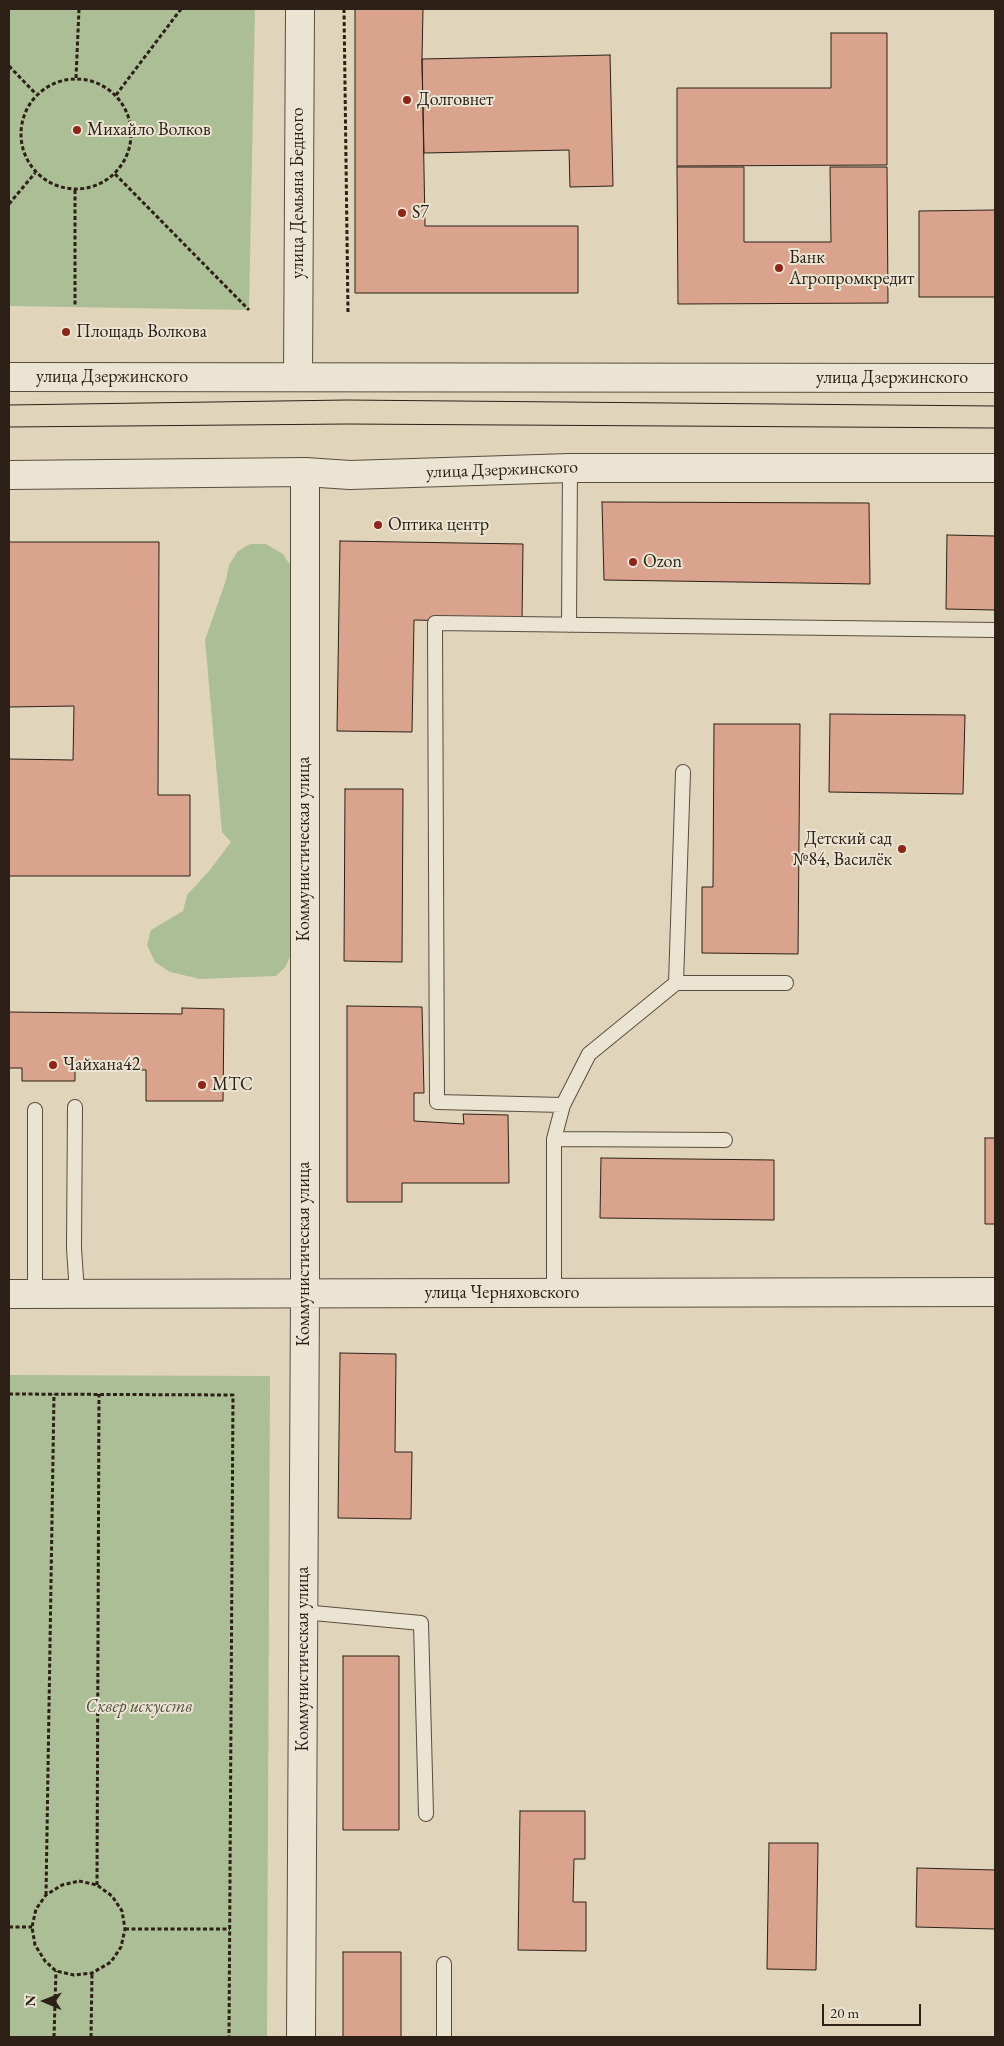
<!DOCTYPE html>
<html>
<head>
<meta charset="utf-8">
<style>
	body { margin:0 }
	#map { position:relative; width:1004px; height:2046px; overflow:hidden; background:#e0d5ba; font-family:"EB Garamond",serif }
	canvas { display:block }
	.frame { position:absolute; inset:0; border:10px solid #2c2017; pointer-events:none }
	.north { position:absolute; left:20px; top:1976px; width:50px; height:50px; -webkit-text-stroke:4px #ebe4d2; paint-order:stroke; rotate:271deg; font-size:14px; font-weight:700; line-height:20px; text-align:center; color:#2c2017 }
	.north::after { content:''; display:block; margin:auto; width:18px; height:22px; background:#2c2017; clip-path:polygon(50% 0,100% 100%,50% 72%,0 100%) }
	.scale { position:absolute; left:822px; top:2004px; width:99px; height:22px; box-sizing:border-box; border:2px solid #2c2017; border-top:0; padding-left:6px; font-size:15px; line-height:18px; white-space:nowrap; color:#2c2017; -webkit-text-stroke:4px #ebe4d2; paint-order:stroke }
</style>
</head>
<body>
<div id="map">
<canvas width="1004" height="2046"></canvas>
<div class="frame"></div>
<div class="north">N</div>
<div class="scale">20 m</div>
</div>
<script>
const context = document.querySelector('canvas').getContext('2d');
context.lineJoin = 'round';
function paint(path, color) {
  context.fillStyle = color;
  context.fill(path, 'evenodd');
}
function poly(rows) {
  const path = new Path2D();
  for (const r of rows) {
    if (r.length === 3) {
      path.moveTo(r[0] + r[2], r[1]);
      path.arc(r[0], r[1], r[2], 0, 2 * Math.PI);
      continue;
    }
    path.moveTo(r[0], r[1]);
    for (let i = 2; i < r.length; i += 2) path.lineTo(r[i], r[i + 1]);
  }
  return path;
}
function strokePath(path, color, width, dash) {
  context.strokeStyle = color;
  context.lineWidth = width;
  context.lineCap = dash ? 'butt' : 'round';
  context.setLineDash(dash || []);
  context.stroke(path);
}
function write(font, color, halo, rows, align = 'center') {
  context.font = font + ' "EB Garamond",serif';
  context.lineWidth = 4;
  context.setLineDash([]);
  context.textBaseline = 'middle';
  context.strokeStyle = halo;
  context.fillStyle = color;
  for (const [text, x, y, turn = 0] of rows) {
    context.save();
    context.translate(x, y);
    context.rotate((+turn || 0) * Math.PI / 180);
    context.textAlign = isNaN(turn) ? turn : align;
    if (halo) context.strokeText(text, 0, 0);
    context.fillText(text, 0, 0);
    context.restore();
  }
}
paint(poly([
	[9,9,255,9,249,310,9,306],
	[250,544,266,544,283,554,292,568,291,954,286,966,276,976,200,979,170,972,155,962,147,945,151,930,183,911,187,895,209,871,231,842,222,832,205,640,226,580,229,565,238,551],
	[9,1375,270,1376,267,2037,9,2037]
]), '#acbe95');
const building = poly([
	[355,9,423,9,422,59,425,226,578,226,578,293,355,293,355,9],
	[831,33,887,33,887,165,677,166,677,88,831,88,831,33],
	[610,55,613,186,570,187,569,150,424,153,422,59,610,55],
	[677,167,744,167,744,242,831,242,830,167,887,167,888,303,678,304,677,167],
	[995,210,995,297,919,297,919,211,995,210],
	[602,502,869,503,870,584,604,580,602,502],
	[947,535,995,536,995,610,946,609,947,535],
	[340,541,523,544,522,622,414,620,412,732,337,731,340,541],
	[9,542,159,542,158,795,190,795,190,876,9,876,9,759,73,760,74,706,9,707,9,542],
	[830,714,965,715,963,794,829,792,830,714],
	[714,724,800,724,798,954,702,953,702,887,713,887,714,724],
	[345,789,403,789,402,962,344,961,345,789],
	[347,1006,422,1007,424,1093,414,1093,414,1121,464,1124,463,1114,508,1115,509,1183,402,1183,402,1202,347,1202,347,1006],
	[182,1008,224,1009,223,1101,146,1101,146,1070,75,1069,75,1081,22,1081,22,1068,9,1068,9,1012,182,1014,182,1008],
	[985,1138,995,1138,995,1224,985,1224,985,1138],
	[601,1158,774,1160,774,1220,600,1218,601,1158],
	[340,1353,396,1354,395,1452,412,1452,411,1519,338,1518,340,1353],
	[343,1656,399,1656,399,1830,343,1830,343,1656],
	[520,1811,585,1811,585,1859,574,1859,573,1902,586,1902,586,1951,518,1950,520,1811],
	[769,1843,818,1843,816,1970,767,1969,769,1843],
	[917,1868,995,1870,995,1929,916,1927,917,1868],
	[343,1952,401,1952,401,2037,343,2037,343,1952]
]);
paint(building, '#daa38e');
strokePath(building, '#2c2017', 1);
const service = poly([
	[569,625,570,468],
	[676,983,786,983],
	[563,1105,437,1102,435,623,995,630],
	[75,1107,74,1248,77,1293],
	[35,1110,35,1293],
	[554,1139,563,1105,589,1054,676,983,683,772],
	[554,1293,554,1139,725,1140],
	[303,1612,421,1623,426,1814],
	[444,1964,444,2037]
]);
const minor = poly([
	[298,377,300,9],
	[9,1294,995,1292],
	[301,2037,305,1294,305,472]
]);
const tertiary = poly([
	[9,377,995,378],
	[9,475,305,472,350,475,570,468,995,468]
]);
strokePath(service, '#594d40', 16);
strokePath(minor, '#594d40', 30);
strokePath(tertiary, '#594d40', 30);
strokePath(poly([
	[344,9,348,313],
	[9,66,36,94],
	[76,78,79,9],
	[76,134,55],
	[116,95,181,9],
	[115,174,249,310],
	[75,190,75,307],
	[9,204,35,173],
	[9,1394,233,1395,229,2037],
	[79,1881,97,1885,112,1896,122,1911,125,1929,121,1947,111,1962,92,1973,74,1975,56,1971,45,1961,35,1945,32,1927,36,1909,46,1895,62,1885,79,1881],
	[97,1885,99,1394],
	[46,1895,54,1394],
	[9,1927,32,1927],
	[125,1929,230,1929],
	[54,2037,56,1971],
	[91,2037,92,1973]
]), '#2c2017', 3, [4, 2.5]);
strokePath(service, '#ebe4d2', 14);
strokePath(minor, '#ebe4d2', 28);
strokePath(tertiary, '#ebe4d2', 28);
strokePath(poly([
	[9,405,347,400,995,406],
	[9,427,347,424,995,428]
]), '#2c2017', 1);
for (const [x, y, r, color] of [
	[407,100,5,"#8f2418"],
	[77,130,5,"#8f2418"],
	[402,213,5,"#8f2418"],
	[779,268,5,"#8f2418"],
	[66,332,5,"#8f2418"],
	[378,525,5,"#8f2418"],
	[633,562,5,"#8f2418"],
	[902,849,5,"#8f2418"],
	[53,1065,5,"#8f2418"],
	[202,1085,5,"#8f2418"]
]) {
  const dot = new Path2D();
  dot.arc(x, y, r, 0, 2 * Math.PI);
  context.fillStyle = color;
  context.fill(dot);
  strokePath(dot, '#ebe4d2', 2);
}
write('18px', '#2c2017', '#ebe4d2', [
	["Долговнет",417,100],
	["Михайло Волков",87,130],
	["S7",412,213],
	["Банк",789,258],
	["Агропромкредит",789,279],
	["Площадь Волкова",76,332],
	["Оптика центр",388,525],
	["Ozon",643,562],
	["Детский сад",892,839,"right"],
	["№84, Василёк",892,860,"right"],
	["Чайхана42",63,1065],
	["МТС",212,1085]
], 'left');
write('18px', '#2c2017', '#ebe4d2', [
	["улица Демьяна Бедного",298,193,-90],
	["улица Дзержинского",112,377],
	["улица Дзержинского",892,378],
	["улица Дзержинского",502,470,-2],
	["Коммунистическая улица",304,849,-90],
	["Коммунистическая улица",304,1254,-90],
	["улица Черняховского",502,1293],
	["Коммунистическая улица",303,1659,-90]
]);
write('italic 18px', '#524f3d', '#ebe4d2', [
	["Сквер искусств",139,1707]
]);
</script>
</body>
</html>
